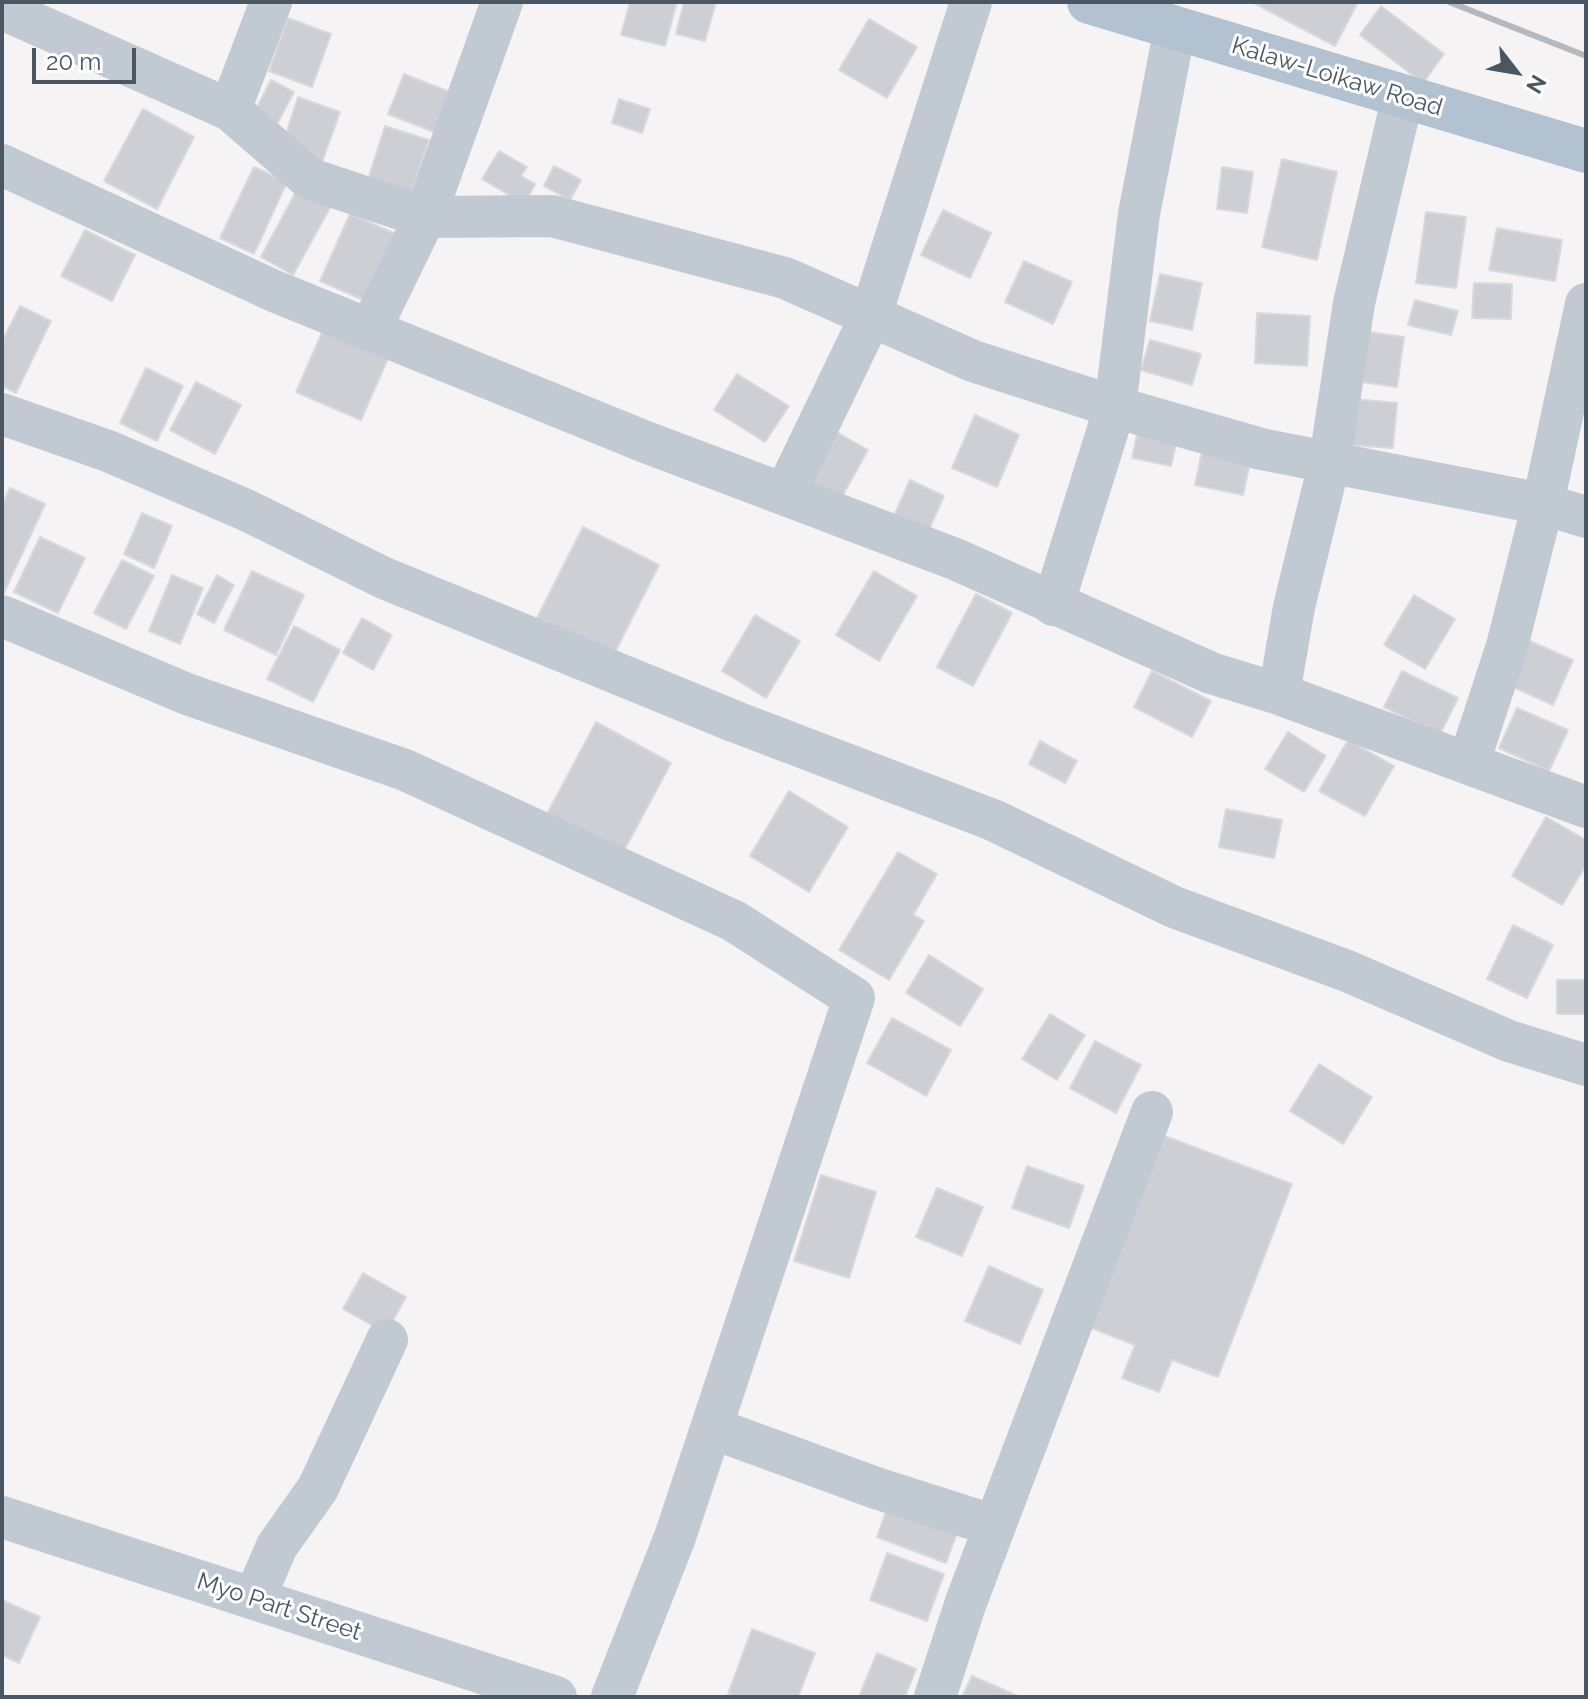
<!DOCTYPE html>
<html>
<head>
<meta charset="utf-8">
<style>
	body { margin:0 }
	#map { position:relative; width:1588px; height:1699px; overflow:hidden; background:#f5f3f3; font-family:Raleway,sans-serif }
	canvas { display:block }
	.frame { position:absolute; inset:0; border:4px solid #4a5661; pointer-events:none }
	.north { position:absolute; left:1476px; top:32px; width:80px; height:80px; -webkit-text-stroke:6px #fff; paint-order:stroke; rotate:121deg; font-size:22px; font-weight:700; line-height:32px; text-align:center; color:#4a5661 }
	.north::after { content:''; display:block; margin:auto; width:28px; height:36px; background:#4a5661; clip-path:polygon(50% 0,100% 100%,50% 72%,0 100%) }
	.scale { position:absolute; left:32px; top:48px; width:104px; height:36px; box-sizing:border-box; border:4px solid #4a5661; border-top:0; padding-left:10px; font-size:24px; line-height:28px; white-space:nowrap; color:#4a5661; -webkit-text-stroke:6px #fff; paint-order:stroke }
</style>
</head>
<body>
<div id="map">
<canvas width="1588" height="1699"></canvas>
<div class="frame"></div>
<div class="north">N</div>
<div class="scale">20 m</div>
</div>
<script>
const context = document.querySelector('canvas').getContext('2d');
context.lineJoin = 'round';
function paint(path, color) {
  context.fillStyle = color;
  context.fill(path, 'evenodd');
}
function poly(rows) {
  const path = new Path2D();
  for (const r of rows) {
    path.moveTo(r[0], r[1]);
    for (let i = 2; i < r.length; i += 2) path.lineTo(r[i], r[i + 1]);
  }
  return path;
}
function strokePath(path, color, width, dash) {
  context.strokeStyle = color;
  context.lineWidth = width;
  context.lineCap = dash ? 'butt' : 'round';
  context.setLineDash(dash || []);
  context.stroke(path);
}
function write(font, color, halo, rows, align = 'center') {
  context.font = font + ' Raleway,sans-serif';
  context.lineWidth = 6;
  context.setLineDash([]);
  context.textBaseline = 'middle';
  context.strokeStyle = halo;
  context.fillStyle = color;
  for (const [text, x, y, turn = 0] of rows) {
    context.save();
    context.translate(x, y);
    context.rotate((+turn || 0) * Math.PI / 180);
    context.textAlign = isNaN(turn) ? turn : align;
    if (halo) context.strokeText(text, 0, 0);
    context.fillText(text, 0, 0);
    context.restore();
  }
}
const building = poly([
	[630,2,677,2,665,46,621,35,630,2],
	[684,2,716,2,705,41,676,34,684,2],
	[1252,2,1358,2,1335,46,1252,2],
	[1381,6,1444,54,1423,83,1360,35,1381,6],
	[288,18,331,34,312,87,269,71,288,18],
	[869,19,917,47,887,98,839,70,869,19],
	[404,74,455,94,439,134,388,114,404,74],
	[271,80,294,92,273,132,250,121,271,80],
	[298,97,340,112,321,165,281,150,298,97],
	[619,99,650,109,642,133,612,123,619,99],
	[143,109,194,137,157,209,104,181,143,109],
	[385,126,429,140,411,194,368,180,385,126],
	[499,151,527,167,521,176,535,184,524,204,482,179,499,151],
	[1282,159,1337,172,1317,260,1262,247,1282,159],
	[554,166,581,180,570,200,544,186,554,166],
	[254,167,287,182,254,254,220,238,254,167],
	[1222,167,1253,172,1247,213,1217,209,1222,167],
	[299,186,332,204,293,275,261,257,299,186],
	[943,210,991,233,970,278,921,255,943,210],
	[1426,212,1466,217,1456,288,1416,283,1426,212],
	[350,214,396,234,366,301,320,281,350,214],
	[1497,228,1562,240,1555,281,1489,270,1497,228],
	[85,230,135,255,112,301,61,276,85,230],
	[1024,261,1072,282,1053,324,1005,302,1024,261],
	[1160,274,1202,283,1192,330,1150,321,1160,274],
	[1474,283,1512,284,1511,319,1472,318,1474,283],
	[1415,300,1458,311,1451,335,1408,325,1415,300],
	[20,306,51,321,16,393,2,386,2,342,20,306],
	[1257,313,1310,316,1307,366,1255,363,1257,313],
	[328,319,393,347,361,420,296,392,328,319],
	[1369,332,1404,337,1397,387,1362,382,1369,332],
	[1150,340,1201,354,1192,385,1141,370,1150,340],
	[146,368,183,386,157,441,120,423,146,368],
	[737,374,789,406,765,442,714,410,737,374],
	[196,382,241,405,215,454,170,430,196,382],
	[1354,399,1397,403,1393,448,1350,445,1354,399],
	[975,415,1019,435,997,487,952,468,975,415],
	[1140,421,1179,430,1171,466,1132,458,1140,421],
	[833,430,868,450,839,502,803,482,833,430],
	[1204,442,1252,453,1243,495,1195,485,1204,442],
	[910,480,944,496,927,534,893,518,910,480],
	[10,488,45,504,3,595,2,505,10,488],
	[142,513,172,526,154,568,124,554,142,513],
	[583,527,659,565,612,658,536,620,583,527],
	[40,537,85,558,58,613,14,592,40,537],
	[122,560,154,576,126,629,94,613,122,560],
	[252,571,304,595,276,655,224,630,252,571],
	[874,571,917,596,879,661,836,635,874,571],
	[172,575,203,588,180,644,149,631,172,575],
	[217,575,234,585,214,623,197,614,217,575],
	[976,594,1012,613,973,686,937,667,976,594],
	[1414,595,1455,619,1425,669,1384,645,1414,595],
	[755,615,800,641,766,698,722,671,755,615],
	[362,618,392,635,373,670,343,653,362,618],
	[294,626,340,650,313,702,267,679,294,626],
	[1525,639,1573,660,1553,705,1504,683,1525,639],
	[1152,671,1211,701,1192,737,1134,707,1152,671],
	[1402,671,1458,698,1440,734,1384,707,1402,671],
	[1517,708,1568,730,1549,771,1499,748,1517,708],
	[596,722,671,763,621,856,546,816,596,722],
	[1288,732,1326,756,1304,792,1265,769,1288,732],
	[1348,740,1394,766,1365,816,1319,791,1348,740],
	[1040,741,1077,761,1065,783,1029,764,1040,741],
	[789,791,848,827,809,892,750,856,789,791],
	[1226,809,1282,820,1274,858,1219,847,1226,809],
	[1546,817,1586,840,1586,865,1562,905,1512,876,1546,817],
	[898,852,937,874,913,915,924,921,889,980,839,950,898,852],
	[1513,925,1553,945,1527,998,1487,979,1513,925],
	[929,955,983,989,960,1026,906,993,929,955],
	[1557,980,1586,980,1586,1014,1557,1014,1557,980],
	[1050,1014,1085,1035,1057,1080,1022,1059,1050,1014],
	[892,1018,951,1050,926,1096,867,1063,892,1018],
	[1095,1041,1141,1065,1116,1113,1070,1088,1095,1041],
	[1319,1064,1372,1097,1343,1144,1290,1111,1319,1064],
	[1162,1135,1292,1184,1218,1377,1172,1360,1159,1392,1122,1378,1135,1345,1089,1327,1162,1135],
	[1027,1166,1084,1186,1069,1228,1012,1208,1027,1166],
	[821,1175,876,1192,849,1278,794,1261,821,1175],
	[937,1188,983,1207,962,1256,916,1237,937,1188],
	[989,1266,1043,1290,1020,1344,965,1321,989,1266],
	[363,1273,406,1297,386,1333,343,1309,363,1273],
	[891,1497,961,1522,946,1563,877,1537,891,1497],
	[887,1553,944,1574,927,1621,870,1600,887,1553],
	[2,1600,40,1617,19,1663,2,1655,2,1600],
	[752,1629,815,1653,798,1697,737,1697,728,1694,752,1629],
	[877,1653,916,1669,905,1697,859,1697,877,1653],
	[972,1676,1020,1697,962,1697,972,1676]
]);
paint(building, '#cdcfd5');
strokePath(building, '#d7d9de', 2);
strokePath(poly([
	[2,9,230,110,310,179,425,217,552,216,785,278,973,361,1115,407,1261,449,1543,504,1586,517],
	[230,110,271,2],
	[2,165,274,291,643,441,955,559,1211,673,1279,694,1586,807],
	[371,328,425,217,502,2],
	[2,414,108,451,246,510,384,578,736,722,993,820,1174,907,1347,971,1509,1041,1586,1065],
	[786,492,870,318,971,2],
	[1053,605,1115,407,1139,214,1175,28],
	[2,616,187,694,405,770,734,921,854,998,675,1537,612,1697],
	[1279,694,1294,607,1330,460,1354,303,1403,96],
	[1469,762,1507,646,1543,504,1586,304],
	[712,1428,876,1488,995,1526],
	[2,1517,556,1697],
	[254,1599,277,1546,318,1488,387,1340],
	[935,1697,966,1602,1152,1112]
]), '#c1cad2', 42);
strokePath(poly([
	[1089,2,1586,151]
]), '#b3c2d1', 44);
strokePath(poly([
	[1449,2,1586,56]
]), '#b5b8bd', 6);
write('24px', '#4a5661', '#fff', [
	["Kalaw-Loikaw Road",1337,77,17],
	["Myo Part Street",279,1607,18]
]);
</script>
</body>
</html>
